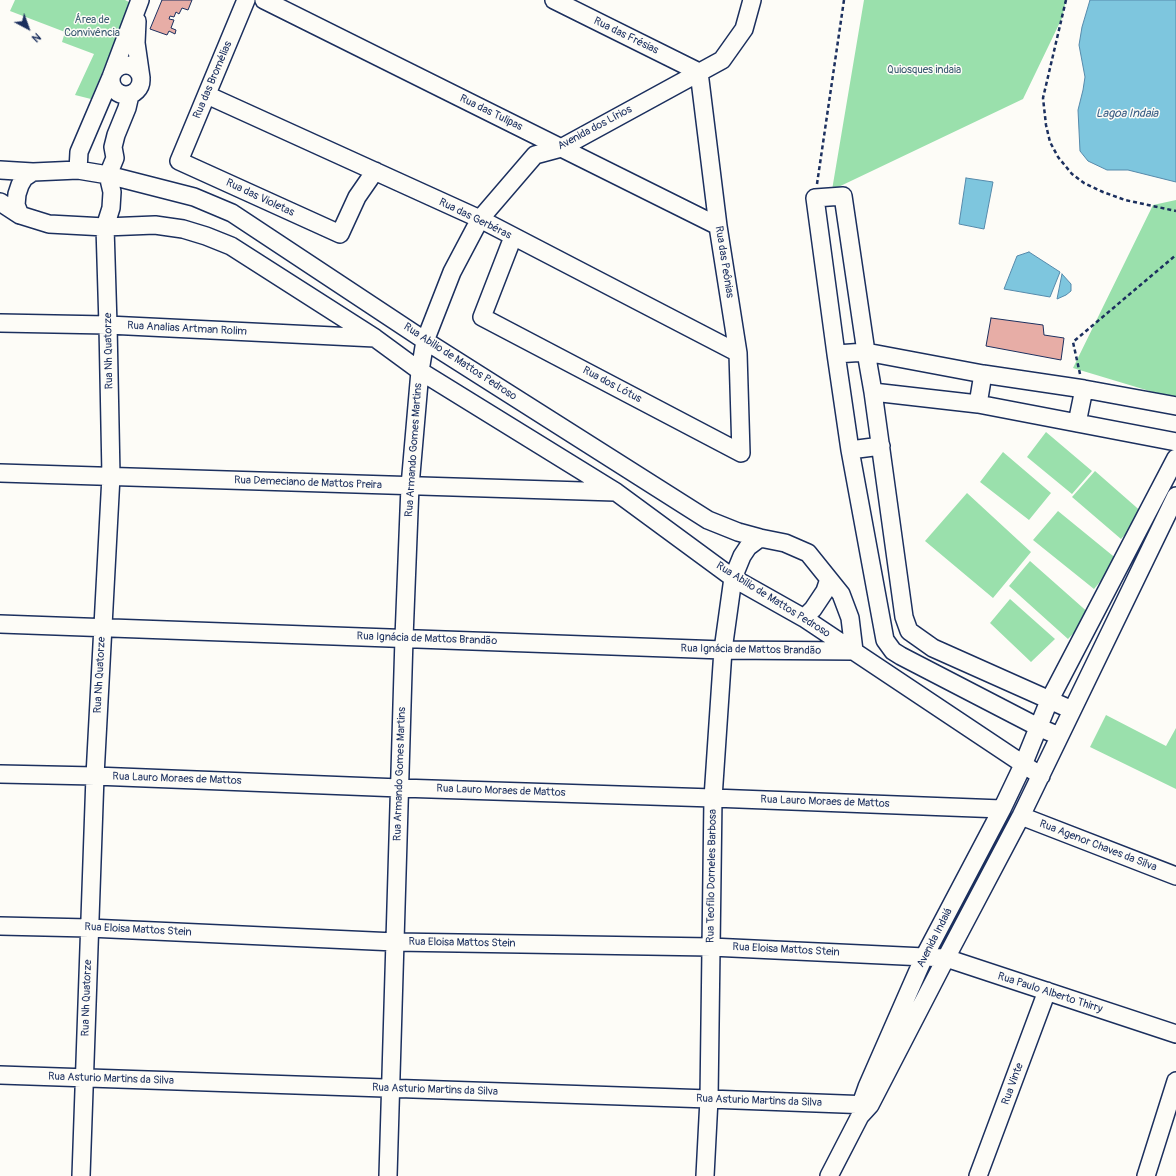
<!DOCTYPE html>
<html>
<head>
<meta charset="utf-8">
<style>
	body { margin:0 }
	#map { position:relative; width:1176px; height:1176px; overflow:hidden; background:#fdfcf7; font-family:Pangolin,sans-serif }
	canvas { display:block }
	.north { position:absolute; left:8px; top:8px; width:40px; height:40px; -webkit-text-stroke:3px #fdfcf7; paint-order:stroke; rotate:139deg; font-size:11px; font-weight:700; line-height:16px; text-align:center; color:#1b2f5e }
	.north::after { content:''; display:block; margin:auto; width:14px; height:18px; background:#1b2f5e; clip-path:polygon(50% 0,100% 100%,50% 72%,0 100%) }
</style>
</head>
<body>
<div id="map">
<canvas width="1176" height="1176"></canvas>
<div class="north">N</div>
</div>
<script>
const context = document.querySelector('canvas').getContext('2d');
context.lineJoin = 'round';
function paint(path, color) {
  context.fillStyle = color;
  context.fill(path, 'evenodd');
}
function poly(rows) {
  const path = new Path2D();
  for (const r of rows) {
    if (r.length === 3) {
      path.moveTo(r[0] + r[2], r[1]);
      path.arc(r[0], r[1], r[2], 0, 2 * Math.PI);
      continue;
    }
    path.moveTo(r[0], r[1]);
    for (let i = 2; i < r.length; i += 2) path.lineTo(r[i], r[i + 1]);
  }
  return path;
}
function strokePath(path, color, width, dash) {
  context.strokeStyle = color;
  context.lineWidth = width;
  context.lineCap = dash ? 'butt' : 'round';
  context.setLineDash(dash || []);
  context.stroke(path);
}
function write(font, color, halo, rows, align = 'center') {
  context.font = font + ' Pangolin,sans-serif';
  context.lineWidth = 3;
  context.setLineDash([]);
  context.textBaseline = 'middle';
  context.strokeStyle = halo;
  context.fillStyle = color;
  for (const [text, x, y, turn = 0] of rows) {
    context.save();
    context.translate(x, y);
    context.rotate((+turn || 0) * Math.PI / 180);
    context.textAlign = isNaN(turn) ? turn : align;
    if (halo) context.strokeText(text, 0, 0);
    context.fillText(text, 0, 0);
    context.restore();
  }
}
paint(poly([
	[15,0,125,0,131,3,91,99,75,95,94,54,62,42,65,32,10,11],
	[864,0,1066,0,1062,18,1023,99,832,190],
	[1176,200,1176,399,1073,368,1153,205],
	[1046,432,1092,471,1072,494,1027,457],
	[1003,452,1051,493,1029,520,980,482],
	[1095,471,1144,514,1121,539,1072,497],
	[967,493,1031,552,993,598,925,541],
	[1058,511,1118,560,1094,589,1033,540],
	[1030,561,1091,615,1068,639,1009,586],
	[1010,599,1055,639,1031,662,990,623],
	[1106,715,1166,746,1176,728,1176,789,1090,747]
]), '#9ae0ac');
const water = poly([
	[1090,0,1176,0,1176,182,1128,170,1107,170,1088,161,1080,151,1078,110,1083,90,1085,77,1079,45,1082,27,1090,0],
	[966,178,993,182,984,229,959,224,966,178],
	[1029,252,1060,272,1050,297,1004,289,1017,256,1029,252],
	[1062,274,1071,284,1071,291,1066,295,1057,299,1062,274]
]);
paint(water, '#7ec6de');
strokePath(water, '#568aab', 1);
const building = poly([
	[162,0,192,0,188,10,182,8,179,14,176,12,174,17,170,16,169,19,174,20,171,28,176,30,175,34,169,31,167,35,150,29,162,0],
	[991,318,1043,325,1044,335,1064,338,1061,360,986,346,991,318]
]);
paint(building, '#e7ada6');
strokePath(building, '#1b2f5e', 1);
const minor = poly([
	[246,0,179,161,340,234,357,197,375,171],
	[264,0,718,226],
	[137,21,136,43,141,78],
	[126,80,15],
	[207,95,480,219,738,353],
	[0,170,33,172,78,170,108,175,194,197,232,213,421,338,708,520,738,532,760,538,785,543,808,553,841,594,850,618,854,651],
	[78,170,79,152,111,77,140,0],
	[0,202,20,215,49,224,105,227,155,225,183,229,206,236,231,246,375,338,420,371,616,492,733,578,804,618,1041,776],
	[20,215,16,205,17,194,20,185,24,178,33,172],
	[513,237,482,317,741,453,738,353,718,226,699,72,554,0],
	[0,323,108,325,375,338],
	[836,354,815,198,843,196,866,352,983,374,1084,389,1176,406],
	[873,392,978,404,1176,442],
	[978,404,983,374],
	[1077,423,1084,389],
	[850,450,881,446],
	[0,473,615,492],
	[804,618,813,609,825,591,829,579],
	[0,624,723,650,854,651],
	[1059,736,1038,727,901,656,893,651,885,640,850,450,836,354,866,352,873,392,904,617,909,631,933,648,1072,710],
	[0,774,95,776,400,788,713,798,1002,809],
	[1021,816,1176,876],
	[0,926,89,928,395,942,711,947,946,958,1176,1034],
	[0,1075,709,1099,870,1105],
	[861,1104,867,1087,924,957,1002,809,1023,765,1049,701,1176,458],
	[81,1176,95,776,111,476,108,325,105,227,111,208,112,192,108,175,115,158,113,147,116,135,127,108,130,95],
	[388,1176,404,638,410,486,420,371,425,341,452,272,480,219,535,155,561,148,722,60,744,29,752,0],
	[705,1176,709,1099,713,798,723,650,733,578,742,556,748,547,760,538],
	[829,1176,860,1116,870,1105,946,958,1021,816,1176,496],
	[978,1176,1047,991],
	[1146,1176,1176,1081]
]);
strokePath(minor, '#1b2f5e', 20);
strokePath(poly([
	[1066,0,1043,98,1046,125,1050,142,1058,157,1072,174,1084,183,1103,192,1125,200,1176,211],
	[817,184,844,0],
	[1080,374,1073,342,1176,255]
]), '#1b2f5e', 2.5, [4, 3]);
strokePath(minor, '#fdfcf7', 17);
write('11px', '#3b5b72', '#fdfcf7', [
	["Área de",92,20],
	["Convivência",92,33],
	["Quiosques indaia",924,70]
]);
write('11px', '#1b2f5e', '#fdfcf7', [
	["Rua das Frésias",626,36,26],
	["Rua das Bromélias",213,80,-67],
	["Rua das Tulipas",491,113,26],
	["Avenida dos Lírios",595,128,-28],
	["Rua das Violetas",260,198,25],
	["Rua das Gerbéras",475,219,26],
	["Rua das Peônias",724,262,81],
	["Rua Analias Artman Rolim",187,329,3],
	["Rua Nh Quatorze",109,351,-91],
	["Rua Abilio de Mattos Pedroso",460,362,33],
	["Rua dos Lótus",612,385,28],
	["Rua Armando Gomes Martins",414,450,-86],
	["Rua Demeciano de Mattos Preira",308,483,2],
	["Rua Abilio de Mattos Pedroso",773,600,32],
	["Rua Ignácia de Mattos Brandão",427,639,2],
	["Rua Ignácia de Mattos Brandão",751,650,1],
	["Rua Nh Quatorze",100,675,-87],
	["Rua Armando Gomes Martins",400,774,-88],
	["Rua Lauro Moraes de Mattos",177,779,2],
	["Rua Lauro Moraes de Mattos",501,791,2],
	["Rua Lauro Moraes de Mattos",825,802,2],
	["Rua Agenor Chaves da Silva",1098,846,21],
	["Rua Teofilo Dorneles Barbosa",712,876,-89],
	["Rua Eloisa Mattos Stein",138,930,3],
	["Avenida Indaiá",935,938,-63],
	["Rua Eloisa Mattos Stein",462,943,1],
	["Rua Eloisa Mattos Stein",786,950,3],
	["Rua Paulo Alberto Thirry",1050,993,18],
	["Rua Nh Quatorze",87,998,-88],
	["Rua Asturio Martins da Silva",111,1079,2],
	["Rua Vinte",1013,1084,-70],
	["Rua Asturio Martins da Silva",435,1090,2],
	["Rua Asturio Martins da Silva",759,1101,2]
]);
write('italic 12px', '#395c84', '#fdfcf7', [
	["Lagoa Indaia",1127,114]
]);
</script>
</body>
</html>
